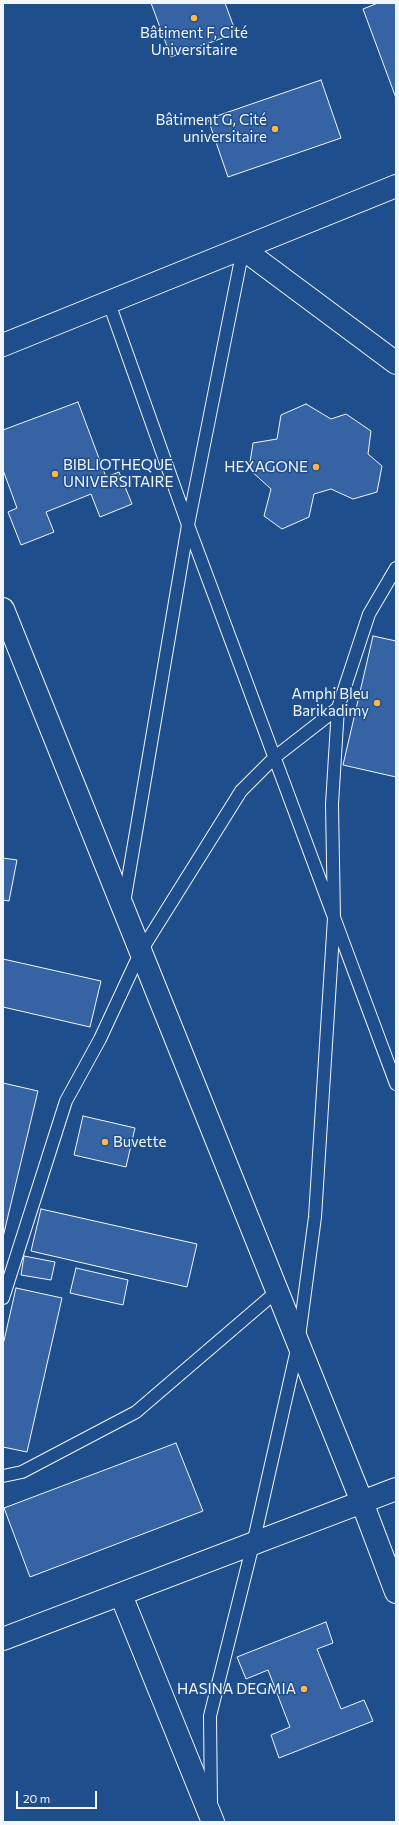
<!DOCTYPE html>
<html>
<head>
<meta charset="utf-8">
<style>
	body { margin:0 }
	#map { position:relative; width:399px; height:1825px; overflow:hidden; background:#1f4e8c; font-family:Commissioner,sans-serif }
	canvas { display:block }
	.frame { position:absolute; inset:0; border:4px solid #f2f6ff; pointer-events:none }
	.scale { position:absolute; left:16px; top:1791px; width:81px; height:18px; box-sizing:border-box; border:2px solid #f2f6ff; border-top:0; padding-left:5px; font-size:12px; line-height:14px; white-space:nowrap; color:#f2f6ff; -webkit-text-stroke:3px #1f4e8c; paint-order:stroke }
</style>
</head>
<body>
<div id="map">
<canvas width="399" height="1825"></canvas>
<div class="frame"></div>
<div class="scale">20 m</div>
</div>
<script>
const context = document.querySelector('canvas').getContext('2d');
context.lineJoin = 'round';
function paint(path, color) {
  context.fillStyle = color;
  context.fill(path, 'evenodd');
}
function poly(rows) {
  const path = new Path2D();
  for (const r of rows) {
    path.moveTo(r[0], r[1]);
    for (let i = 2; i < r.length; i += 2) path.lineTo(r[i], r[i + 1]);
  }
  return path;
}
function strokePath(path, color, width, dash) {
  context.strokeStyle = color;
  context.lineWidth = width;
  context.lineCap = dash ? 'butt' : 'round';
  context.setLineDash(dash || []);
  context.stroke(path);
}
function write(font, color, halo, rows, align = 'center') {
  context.font = font + ' Commissioner,sans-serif';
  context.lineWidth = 3;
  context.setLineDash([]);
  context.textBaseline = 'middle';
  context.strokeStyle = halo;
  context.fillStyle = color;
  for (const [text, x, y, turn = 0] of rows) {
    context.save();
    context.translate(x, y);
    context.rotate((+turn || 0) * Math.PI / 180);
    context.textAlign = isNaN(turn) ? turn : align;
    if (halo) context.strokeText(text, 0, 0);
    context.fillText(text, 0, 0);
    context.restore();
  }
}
const building = poly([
	[151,3,225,3,236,33,171,57,151,3],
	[378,3,396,3,396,98,363,9,378,3],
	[321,80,341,138,228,177,208,119,321,80],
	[78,402,106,477,119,472,132,504,100,517,91,494,46,512,54,532,21,545,8,512,17,508,3,470,3,430,78,402],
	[306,404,331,419,346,414,371,431,368,454,382,466,377,492,353,499,331,489,314,494,309,517,282,529,264,516,271,489,249,469,253,443,277,439,281,415,306,404],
	[373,636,396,641,396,777,343,765,373,636],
	[3,858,17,860,9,901,3,900,3,858],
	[3,959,101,981,90,1027,3,1007,3,959],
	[3,1083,38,1091,3,1237,3,1083],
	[83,1116,135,1128,126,1167,74,1155,83,1116],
	[41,1209,197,1244,187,1287,31,1251,41,1209],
	[24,1256,55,1262,51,1280,21,1275,24,1256],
	[76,1268,128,1280,123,1305,70,1293,76,1268],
	[16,1288,62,1298,27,1452,3,1447,3,1345,16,1288],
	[176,1443,203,1511,30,1577,4,1508,176,1443],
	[326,1622,333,1643,317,1649,341,1709,364,1700,373,1721,279,1758,271,1735,290,1727,268,1670,246,1679,237,1657,326,1622]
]);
paint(building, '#3563a3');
strokePath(building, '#f2f6ff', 1);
const lane = poly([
	[109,303,188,525,396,1084],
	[124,903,188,525,243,249],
	[3,1298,66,1101,100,1039,141,951,241,791,275,757,338,708,369,614,396,568],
	[3,1476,22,1472,136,1412,276,1292],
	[211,1805,210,1716,253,1544,298,1345,315,1217,334,918,332,804,338,708]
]);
const street = poly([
	[243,249,396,363],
	[3,345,396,186],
	[3,609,362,1502,396,1592],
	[121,1595,213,1822],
	[3,1639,396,1489]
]);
strokePath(lane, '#f2f6ff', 14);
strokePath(street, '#f2f6ff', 24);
strokePath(lane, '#1f4e8c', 12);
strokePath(street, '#1f4e8c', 22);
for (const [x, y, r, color] of [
	[194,18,4,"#ffb74d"],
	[275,129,4,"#ffb74d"],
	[316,467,4,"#ffb74d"],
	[55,474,4,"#ffb74d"],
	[377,703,4,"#ffb74d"],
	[105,1142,4,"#ffb74d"],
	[304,1689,4,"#ffb74d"]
]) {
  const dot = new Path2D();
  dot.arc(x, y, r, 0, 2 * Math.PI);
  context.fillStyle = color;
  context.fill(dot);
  strokePath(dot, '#1f4e8c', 1.5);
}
write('15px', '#f2f6ff', '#1f4e8c', [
	["Bâtiment F, Cité",194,33,"center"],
	["Universitaire",194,50,"center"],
	["Bâtiment G, Cité",267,120],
	["universitaire",267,137],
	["BIBLIOTHEQUE",63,465,"left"],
	["UNIVERSITAIRE",63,482,"left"],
	["HEXAGONE",308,467],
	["Amphi Bleu",369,694],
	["Barikadimy",369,711],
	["Buvette",113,1142,"left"],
	["HASINA DEGMIA",296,1689]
], 'right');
</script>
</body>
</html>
